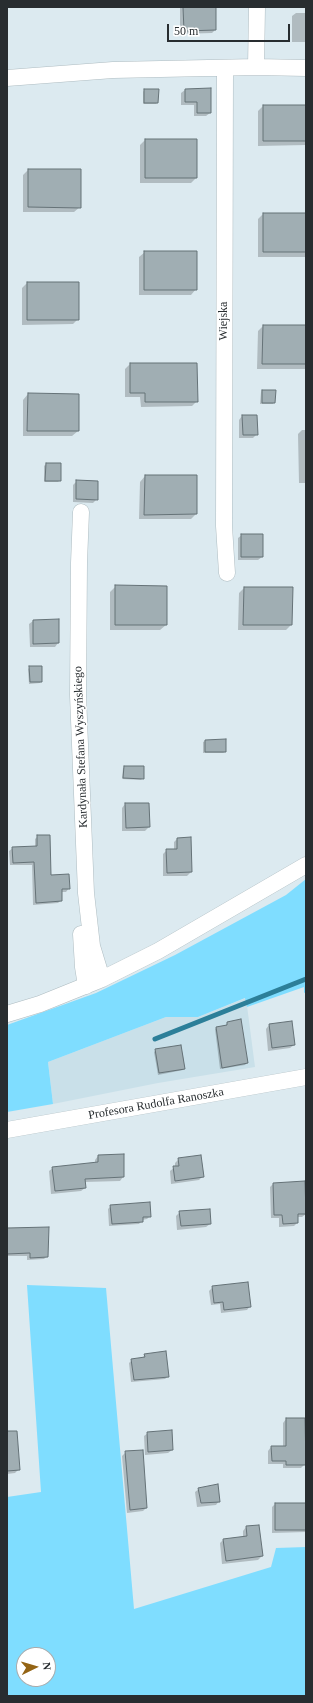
<!DOCTYPE html>
<html>
<head>
<meta charset="utf-8">
<style>
	body { margin:0 }
	#map { position:relative; width:313px; height:1703px; overflow:hidden; background:#dceaf0; font-family:Georgia,serif }
	canvas { display:block }
	.frame { position:absolute; inset:0; border:8px solid #282d30; pointer-events:none }
	.north { position:absolute; left:16px; top:1647px; width:40px; height:40px; box-sizing:border-box; background:#fff; border:1px solid #a9abac; border-radius:50%; rotate:85deg; font-size:11px; font-weight:700; line-height:16px; text-align:center; color:#282d30 }
	.north::after { content:''; display:block; margin:auto; width:14px; height:18px; background:#946414; clip-path:polygon(50% 0,100% 100%,50% 72%,0 100%) }
	.scale { position:absolute; left:167px; top:24px; width:123px; height:18px; box-sizing:border-box; border:2px solid #282d30; border-top:0; padding-left:5px; font-size:12px; line-height:14px; white-space:nowrap; color:#282d30; -webkit-text-stroke:3px #fff; paint-order:stroke }
</style>
</head>
<body>
<div id="map">
<canvas width="313" height="1703"></canvas>
<div class="frame"></div>
<div class="north">N</div>
<div class="scale">50 m</div>
</div>
<script>
const context = document.querySelector('canvas').getContext('2d');
context.lineJoin = 'round';
function paint(path, color) {
  context.fillStyle = color;
  context.fill(path, 'evenodd');
}
function poly(rows) {
  const path = new Path2D();
  for (const r of rows) {
    path.moveTo(r[0], r[1]);
    for (let i = 2; i < r.length; i += 2) path.lineTo(r[i], r[i + 1]);
  }
  return path;
}
function strokePath(path, color, width, dash) {
  context.strokeStyle = color;
  context.lineWidth = width;
  context.lineCap = dash ? 'butt' : 'round';
  context.setLineDash(dash || []);
  context.stroke(path);
}
function write(font, color, halo, rows, align = 'center') {
  context.font = font + ' Georgia,serif';
  context.lineWidth = 3;
  context.setLineDash([]);
  context.textBaseline = 'middle';
  context.strokeStyle = halo;
  context.fillStyle = color;
  for (const [text, x, y, turn = 0] of rows) {
    context.save();
    context.translate(x, y);
    context.rotate((+turn || 0) * Math.PI / 180);
    context.textAlign = isNaN(turn) ? turn : align;
    if (halo) context.strokeText(text, 0, 0);
    context.fillText(text, 0, 0);
    context.restore();
  }
}
paint(poly([
	[246,998,255,1067,158,1083,53,1104,48,1062,166,1017,198,1017]
]), '#c9e0e9');
paint(poly([
	[306,879,306,992,304,993,304,987,247,1007,245,998,198,1017,166,1017,48,1062,53,1104,7,1112,7,1025,96,993,175,955,286,895],
	[27,1285,106,1288,134,1609,271,1567,276,1548,306,1547,306,1696,7,1696,7,1497,41,1492],
	[24,1655,48,1655,48,1679,24,1679]
]), '#7fddff');
paint(poly([
	[180,7,215,7,215,30,212,33,180,34],
	[296,13,306,13,306,42,292,42,292,16],
	[144,90,157,103,156,104,143,104,143,92],
	[185,90,210,113,206,116,194,116,194,105,181,105,181,93],
	[263,106,306,106,306,145,258,146,258,111],
	[145,140,196,140,196,178,191,183,140,183,140,145],
	[28,170,80,207,74,212,23,212,23,175],
	[263,214,306,214,306,257,258,257,258,219],
	[145,252,196,289,191,295,139,295,139,257],
	[27,283,78,319,73,324,22,325,22,288],
	[263,326,306,326,306,369,257,369,258,331],
	[130,364,196,364,197,401,192,406,141,407,140,397,125,397,125,369],
	[262,390,274,402,273,404,260,404,261,392],
	[28,394,78,395,78,431,72,436,23,436,23,400],
	[242,416,257,434,253,438,239,438,239,420],
	[302,430,306,430,306,483,299,483,298,434],
	[46,464,60,480,58,482,44,482,44,466],
	[145,476,196,476,196,514,191,519,139,519,140,482],
	[77,481,97,499,93,503,73,502,73,485],
	[242,535,262,557,258,560,238,560,238,538],
	[116,586,166,625,160,630,110,630,110,592],
	[244,588,292,588,291,625,286,630,238,630,239,593],
	[58,620,58,643,55,647,30,647,29,624,33,621],
	[30,667,41,681,40,683,29,684,28,669],
	[205,741,225,752,223,753,203,753,203,742],
	[125,767,143,778,141,780,122,779,123,768],
	[125,804,149,827,145,831,122,831,122,808],
	[38,836,50,876,69,888,66,892,61,892,61,900,58,903,33,905,32,865,10,865,9,851,13,848,35,847,35,839],
	[177,839,191,872,187,876,163,876,163,854,167,850,174,850,174,842],
	[227,1023,247,1063,245,1065,220,1069,215,1029,216,1028,226,1026],
	[269,1025,294,1045,290,1048,268,1051,266,1029],
	[156,1050,183,1055,184,1069,183,1070,158,1075,154,1052],
	[98,1156,123,1177,120,1181,84,1182,85,1188,81,1191,51,1194,49,1171,53,1168,95,1164,95,1160],
	[179,1159,203,1176,199,1180,171,1184,170,1171,175,1167,175,1163],
	[273,1184,306,1214,302,1217,297,1217,297,1223,294,1226,279,1227,279,1218,271,1218,270,1187],
	[111,1206,150,1216,147,1219,142,1220,139,1224,109,1226,108,1209],
	[180,1212,210,1224,206,1227,177,1230,176,1216],
	[7,1229,47,1256,44,1259,27,1260,27,1256,7,1256],
	[213,1287,250,1306,247,1310,221,1313,220,1304,211,1305,209,1291],
	[145,1355,168,1376,165,1379,131,1382,129,1363,132,1360,142,1358],
	[286,1419,305,1464,301,1468,283,1468,283,1464,268,1464,268,1451,271,1447,283,1447,283,1423],
	[148,1433,172,1450,168,1453,145,1455,144,1436],
	[7,1446,19,1469,15,1473,7,1474],
	[126,1452,146,1508,143,1511,127,1513,122,1456],
	[199,1489,219,1501,216,1505,197,1507,195,1492],
	[306,1503,306,1532,272,1533,272,1507,275,1504],
	[246,1527,262,1556,258,1560,222,1564,220,1543,223,1540,243,1537,243,1531]
]), '#0003');
strokePath(poly([
	[155,1039,306,979]
]), '#2c7f99', 5);
const building = poly([
	[183,7,216,7,216,30,184,31,183,7],
	[211,88,211,113,197,113,197,102,185,102,185,89,211,88],
	[144,89,159,89,158,103,144,103,144,89],
	[263,105,306,105,306,141,263,141,263,105],
	[145,139,197,139,197,178,145,178,145,139],
	[28,169,81,169,81,208,28,207,28,169],
	[263,213,306,213,306,252,263,252,263,213],
	[144,251,197,251,197,290,144,290,144,251],
	[27,282,79,282,79,320,27,320,27,282],
	[263,325,306,325,306,364,262,364,263,325],
	[130,363,197,363,198,402,145,402,145,393,130,393,130,363],
	[262,390,276,390,275,403,262,403,262,390],
	[28,393,79,394,79,431,27,431,28,393],
	[242,415,257,415,258,435,243,435,242,415],
	[46,463,61,463,61,481,45,481,46,463],
	[145,475,197,475,197,514,144,515,145,475],
	[76,480,98,481,98,500,76,499,76,480],
	[241,534,263,534,263,557,241,557,241,534],
	[115,585,167,586,167,625,115,625,115,585],
	[244,587,293,587,292,625,243,625,244,587],
	[59,619,59,643,33,644,33,620,59,619],
	[29,666,42,666,42,682,30,682,29,666],
	[226,739,226,752,205,752,205,740,226,739],
	[124,766,144,766,144,779,123,778,124,766],
	[125,803,149,803,150,827,126,828,125,803],
	[37,835,50,835,51,875,69,874,70,889,62,889,62,901,36,903,34,862,13,863,12,847,37,846,37,835],
	[191,837,192,872,167,873,166,849,177,849,177,838,191,837],
	[241,1019,248,1063,222,1068,216,1027,227,1025,227,1022,241,1019],
	[292,1021,295,1045,272,1048,269,1024,292,1021],
	[181,1045,185,1069,159,1073,155,1049,181,1045],
	[124,1154,124,1177,85,1179,86,1188,55,1191,52,1167,98,1162,98,1155,124,1154],
	[201,1155,204,1177,175,1181,173,1166,179,1166,178,1158,201,1155],
	[305,1181,306,1214,298,1214,298,1223,283,1224,282,1215,274,1215,273,1183,305,1181],
	[150,1202,151,1217,143,1217,143,1222,112,1224,110,1205,150,1202],
	[210,1209,211,1224,181,1226,179,1211,210,1209],
	[49,1227,48,1257,30,1258,30,1253,7,1254,7,1228,49,1227],
	[248,1282,251,1307,224,1310,223,1302,214,1303,212,1286,248,1282],
	[166,1351,169,1377,134,1380,131,1359,145,1357,144,1354,166,1351],
	[286,1418,305,1418,306,1465,286,1465,286,1461,272,1461,271,1446,286,1446,286,1418],
	[172,1430,173,1450,148,1452,147,1432,172,1430],
	[7,1431,17,1431,20,1470,7,1471,7,1431],
	[143,1450,147,1508,130,1510,125,1451,143,1450],
	[218,1484,220,1502,201,1503,198,1488,218,1484],
	[275,1503,306,1503,306,1530,275,1530,275,1503],
	[259,1525,263,1556,226,1561,223,1539,247,1536,246,1526,259,1525]
]);
paint(building, '#a0aeb3');
strokePath(building, '#657277', 1);
const minor = poly([
	[256,67,257,7],
	[225,68,224,526,227,573],
	[7,78,113,70,256,67,306,68],
	[81,512,79,563,78,695,86,893,92,946,102,979],
	[81,934,83,967,86,986],
	[7,1014,40,1004,102,979,158,951,306,865],
	[7,1130,306,1077]
]);
strokePath(minor, '#aebcc1', 17);
strokePath(minor, '#fff', 16);
write('12px', '#282d30', '#fff', [
	["Wiejska",224,321,-90],
	["Kardynała Stefana Wyszyńskiego",81,747,-92],
	["Profesora Rudolfa Ranoszka",156,1104,-10]
]);
</script>
</body>
</html>
